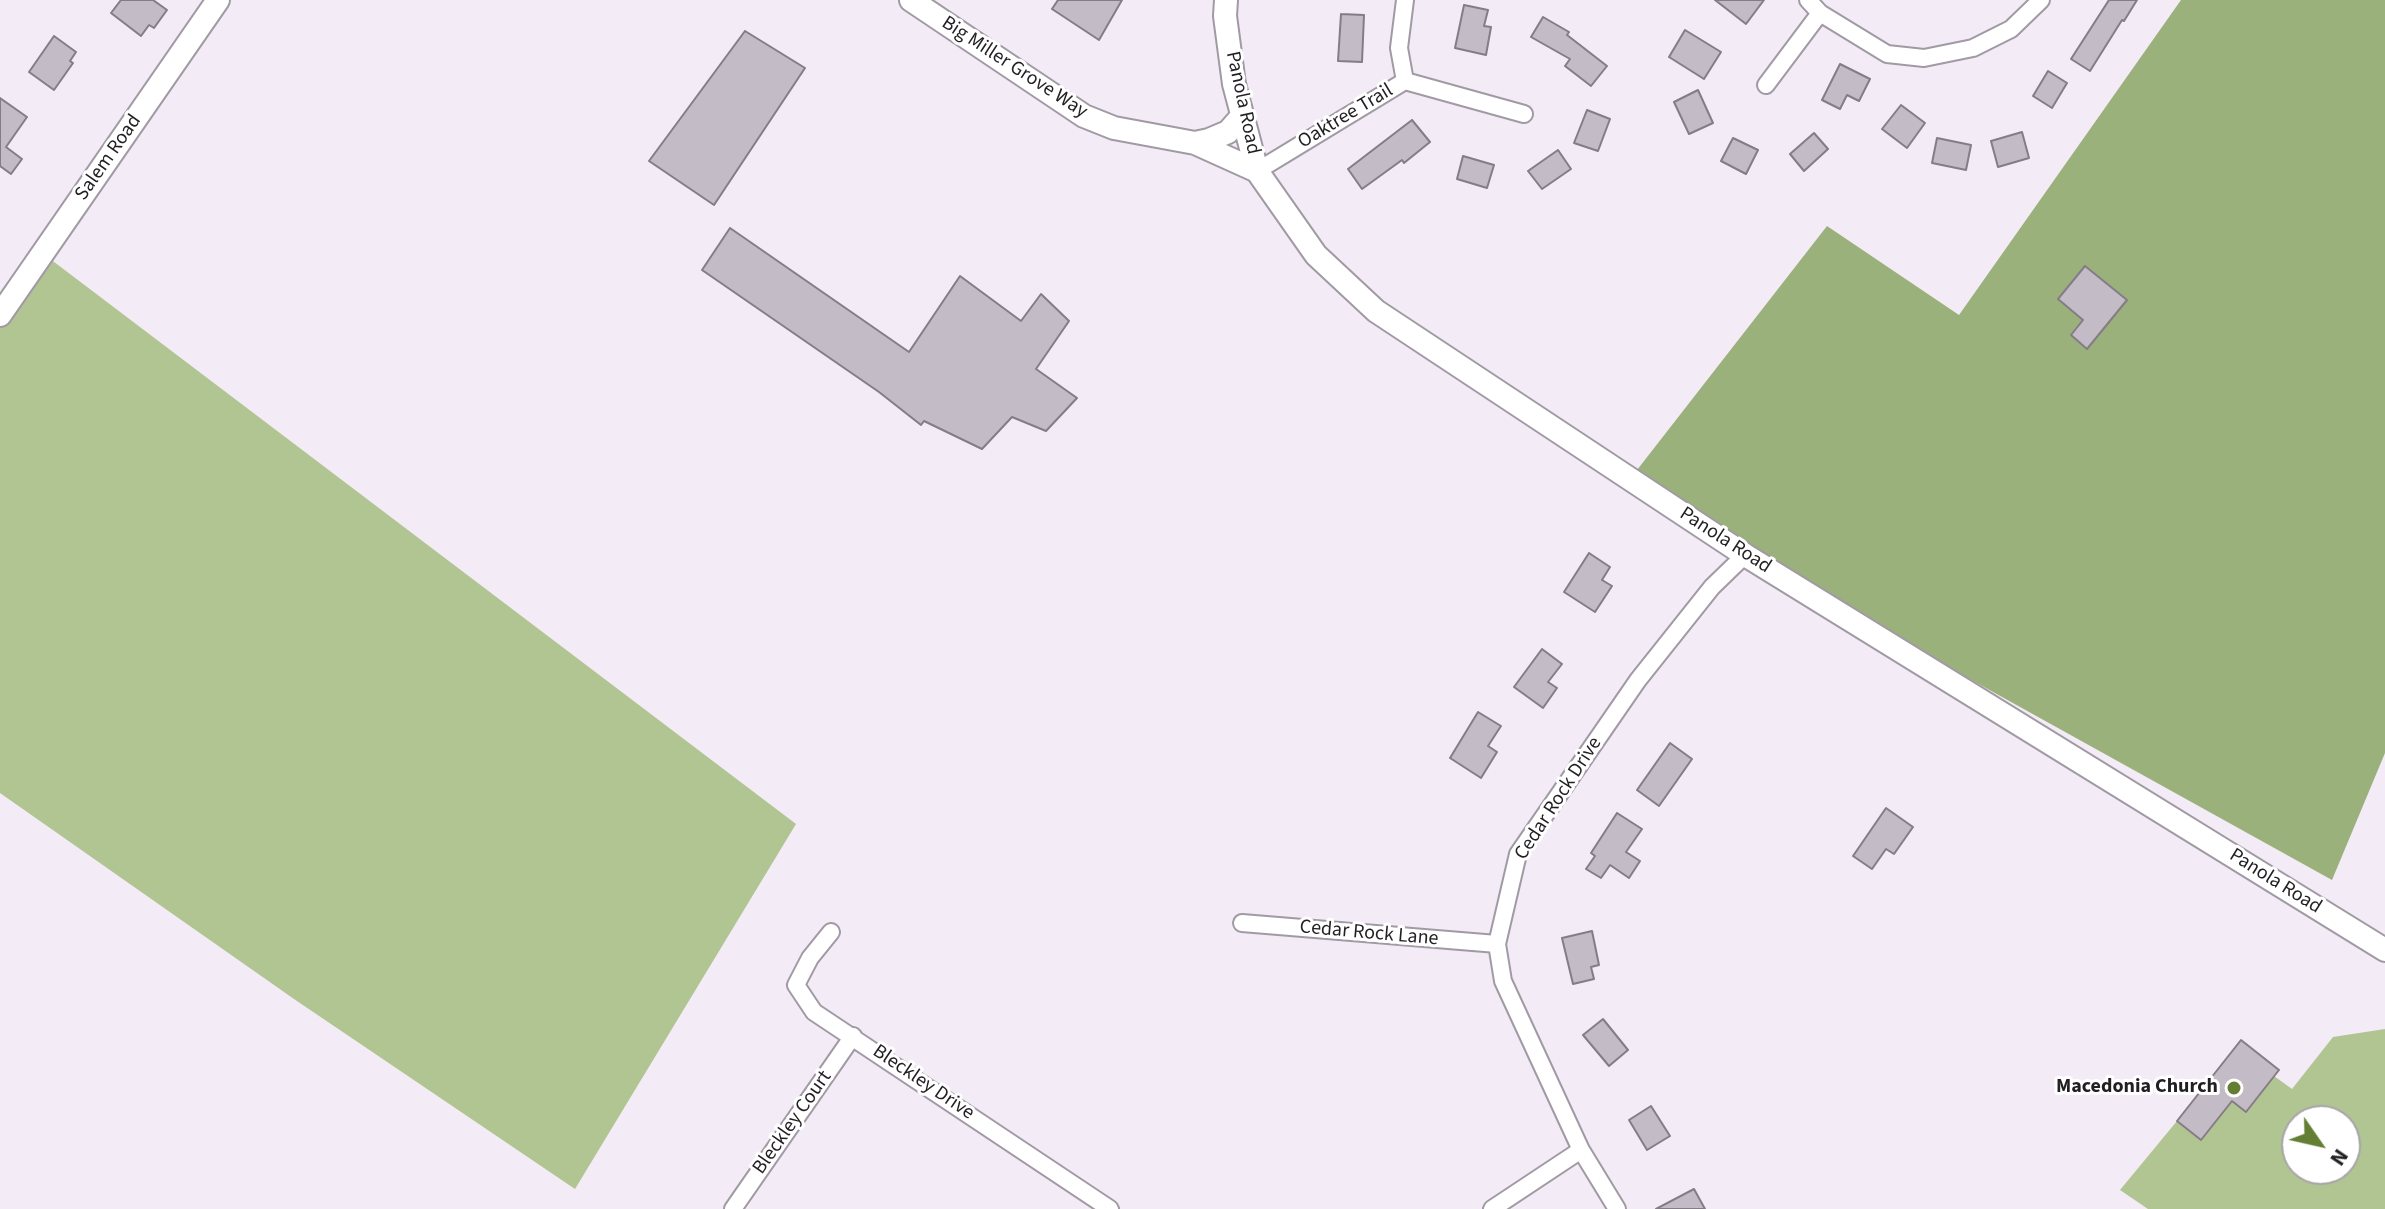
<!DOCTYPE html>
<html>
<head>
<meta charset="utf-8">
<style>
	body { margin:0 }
	#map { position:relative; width:2385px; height:1209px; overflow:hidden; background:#f3ebf5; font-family:"Source Sans 3",sans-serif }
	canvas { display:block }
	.north { position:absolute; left:2281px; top:1105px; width:80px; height:80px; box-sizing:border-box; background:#fff; border:2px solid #a7a5a7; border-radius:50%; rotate:124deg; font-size:22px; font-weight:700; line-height:32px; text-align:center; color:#221f23 }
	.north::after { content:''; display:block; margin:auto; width:28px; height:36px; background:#647f33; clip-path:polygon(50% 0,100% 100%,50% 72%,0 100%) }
</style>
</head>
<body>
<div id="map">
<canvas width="2385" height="1209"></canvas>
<div class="north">N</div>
</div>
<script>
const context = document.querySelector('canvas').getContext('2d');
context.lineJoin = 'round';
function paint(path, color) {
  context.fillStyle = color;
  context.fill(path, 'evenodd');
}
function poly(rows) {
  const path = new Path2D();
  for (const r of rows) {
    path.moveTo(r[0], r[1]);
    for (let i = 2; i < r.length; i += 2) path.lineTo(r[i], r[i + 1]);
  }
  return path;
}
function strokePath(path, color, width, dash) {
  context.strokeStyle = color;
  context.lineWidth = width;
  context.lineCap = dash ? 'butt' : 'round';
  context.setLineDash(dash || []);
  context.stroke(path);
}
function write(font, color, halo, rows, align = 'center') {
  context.font = font + ' "Source Sans 3",sans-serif';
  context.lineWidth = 6;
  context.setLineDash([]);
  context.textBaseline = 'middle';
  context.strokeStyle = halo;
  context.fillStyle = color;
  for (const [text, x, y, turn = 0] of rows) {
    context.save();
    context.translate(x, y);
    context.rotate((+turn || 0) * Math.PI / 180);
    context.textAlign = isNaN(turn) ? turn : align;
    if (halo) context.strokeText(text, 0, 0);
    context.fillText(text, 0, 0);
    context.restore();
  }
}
paint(poly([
	[33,246,796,824,575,1189,294,999,0,793,0,293],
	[2385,1029,2385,1209,2148,1209,2120,1190,2177,1121,2201,1140,2232,1101,2274,1076,2292,1089,2333,1037],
	[2297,1121,2345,1121,2345,1169,2297,1169]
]), '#b0c592');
paint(poly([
	[2181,0,2385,0,2385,753,2332,880,1737,550,1637,470,1827,226,1959,315]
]), '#9bb17b');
const building = poly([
	[121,0,153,0,167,10,154,28,149,25,141,36,111,13,121,0],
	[1058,0,1122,0,1099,40,1052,9,1058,0],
	[1715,0,1764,0,1746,24,1715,0],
	[2109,0,2137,0,2124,21,2122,20,2090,71,2071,59,2109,0],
	[1464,5,1488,10,1484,26,1491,27,1486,55,1455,48,1464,5],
	[1341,14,1364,15,1362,62,1338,61,1341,14],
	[1543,17,1569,32,1567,35,1607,66,1591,86,1565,66,1570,59,1531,37,1543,17],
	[1685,30,1721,52,1704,79,1669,57,1685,30],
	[745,31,805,68,714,205,649,161,745,31],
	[54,36,76,52,70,61,73,63,54,90,29,72,54,36],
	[1840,64,1870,79,1859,101,1847,95,1840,109,1822,100,1840,64],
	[2048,71,2067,83,2052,108,2033,96,2048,71],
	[1698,90,1713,123,1689,134,1674,102,1698,90],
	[0,98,27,117,6,147,22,159,11,174,0,166,0,98],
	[1901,105,1925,123,1907,148,1882,129,1901,105],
	[1587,110,1610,119,1598,151,1574,143,1587,110],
	[1412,120,1430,142,1404,163,1402,160,1362,189,1348,169,1412,120],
	[2022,132,2029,158,1998,167,1991,141,2022,132],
	[1814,133,1828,149,1804,171,1790,154,1814,133],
	[1733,138,1758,150,1746,174,1721,161,1733,138],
	[1937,138,1971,145,1966,170,1932,163,1937,138],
	[1558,150,1571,169,1542,189,1528,171,1558,150],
	[1463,156,1494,165,1487,188,1457,179,1463,156],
	[730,228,909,352,960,276,1021,321,1041,294,1069,321,1036,369,1077,398,1046,431,1012,417,982,449,924,421,921,425,879,392,702,270,730,228],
	[2085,266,2127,300,2087,349,2071,335,2083,320,2058,299,2085,266],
	[1589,553,1610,567,1602,580,1612,586,1595,612,1564,592,1589,553],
	[1542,649,1562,664,1548,682,1557,688,1543,708,1514,687,1542,649],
	[1478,712,1501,726,1488,746,1497,752,1481,778,1450,758,1478,712],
	[1670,743,1692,759,1659,806,1637,790,1670,743],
	[1886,808,1913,827,1894,854,1886,849,1872,869,1853,856,1886,808],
	[1617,813,1642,829,1626,852,1640,861,1629,878,1610,865,1601,878,1586,869,1595,856,1591,853,1617,813],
	[1592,931,1599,965,1591,967,1594,979,1573,984,1562,938,1592,931],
	[1603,1019,1628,1050,1609,1066,1583,1035,1603,1019],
	[2241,1040,2279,1070,2246,1112,2232,1101,2201,1140,2177,1121,2241,1040],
	[1651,1106,1670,1136,1647,1150,1629,1120,1651,1106],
	[1694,1189,1705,1209,1656,1209,1694,1189]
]);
paint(building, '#c3bbc5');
strokePath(building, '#847d86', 2);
const street = poly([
	[1808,0,1820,13,1887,54,1924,58,1973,48,2011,29,2041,0],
	[1405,81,1524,114],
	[1405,81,1399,48,1405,0],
	[1766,85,1820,13],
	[1257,171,1405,81],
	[1242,923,1497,944],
	[831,932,810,958,796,985,814,1012,1110,1209],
	[733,1209,853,1036],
	[1492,1209,1581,1150],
	[1617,1209,1581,1150,1503,981,1497,944,1518,854,1638,680,1712,587,1745,555]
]);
const secondary = poly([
	[911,0,1084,116,1114,128,1195,143,1257,171],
	[1226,0,1225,16,1234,84,1257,171,1316,255,1376,311,1745,555,2385,950],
	[1195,143,1209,140,1228,132,1242,116],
	[0,315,218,0]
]);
strokePath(street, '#a19aa4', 20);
strokePath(secondary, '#a19aa4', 26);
strokePath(street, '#fff', 16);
strokePath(secondary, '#fff', 22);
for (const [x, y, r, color] of [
	[2234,1088,8,"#647f33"]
]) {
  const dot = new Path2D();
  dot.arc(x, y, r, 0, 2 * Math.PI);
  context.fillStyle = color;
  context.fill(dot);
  strokePath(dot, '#fff', 3);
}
write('20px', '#221f23', '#fff', [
	["Big Miller Grove Way",1014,68,33],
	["Panola Road",1242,103,78],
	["Oaktree Trail",1346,117,-31],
	["Salem Road",109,158,-55],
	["Panola Road",1725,541,33],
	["Cedar Rock Drive",1559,799,-57],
	["Panola Road",2275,882,32],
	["Cedar Rock Lane",1369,934,5],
	["Bleckley Drive",923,1083,34],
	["Bleckley Court",793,1123,-55]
]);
write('bold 20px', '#221f23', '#fff', [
	["Macedonia Church",2218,1088]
], 'right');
</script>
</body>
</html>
